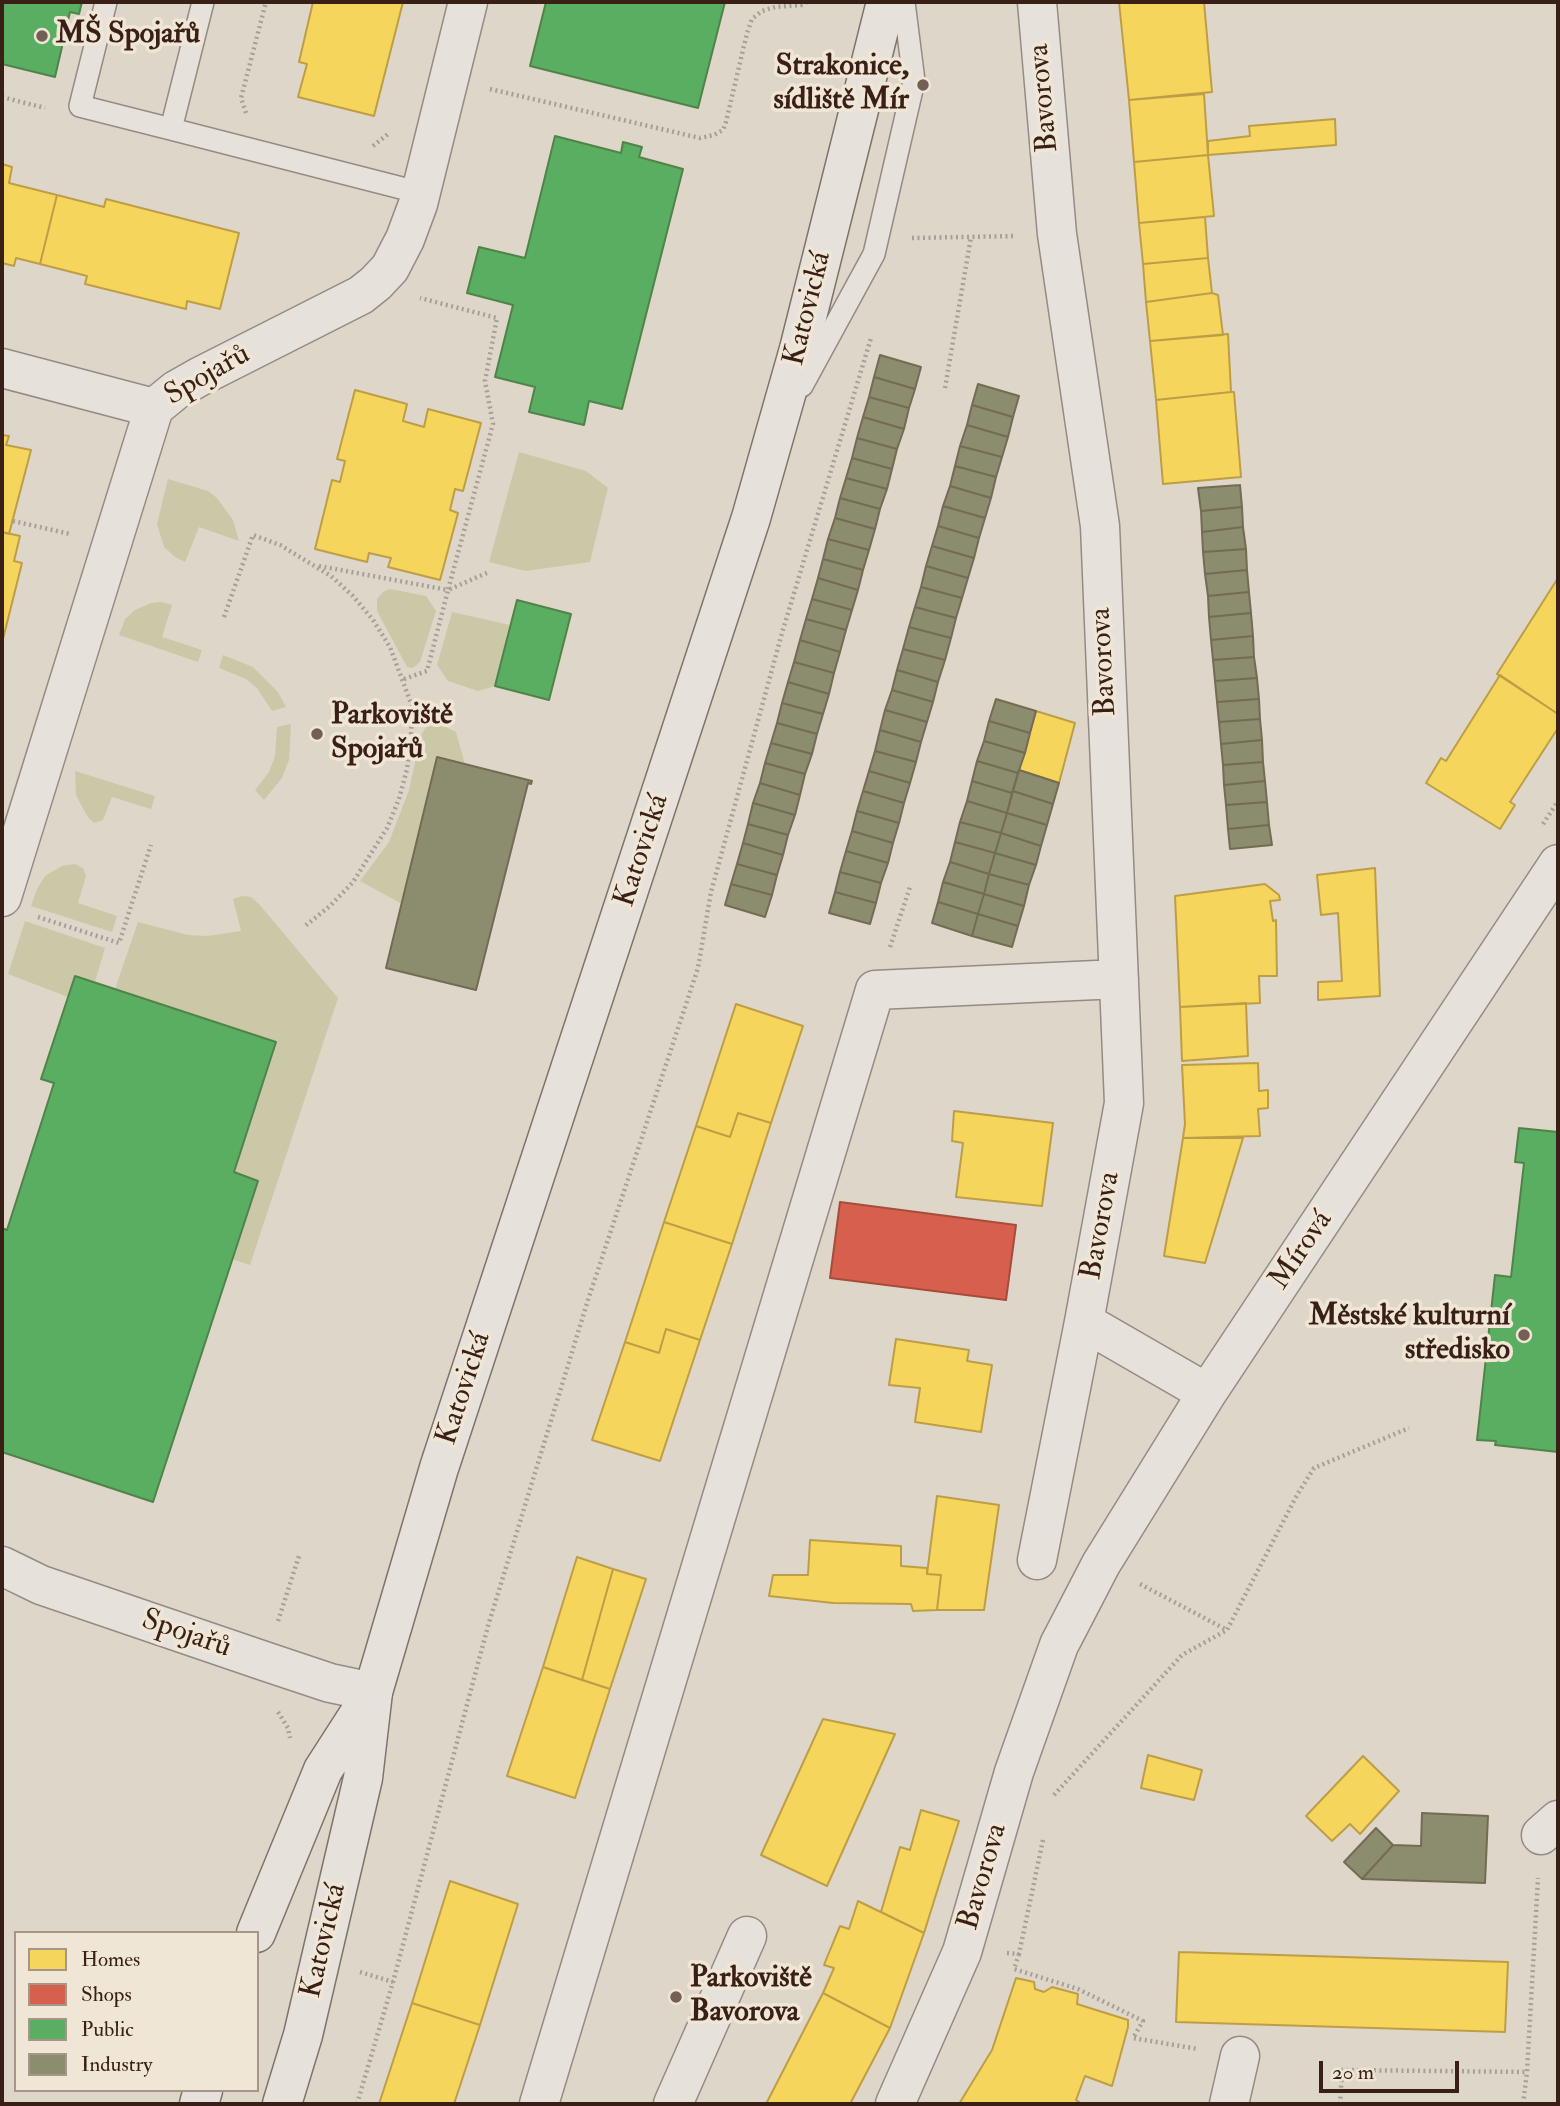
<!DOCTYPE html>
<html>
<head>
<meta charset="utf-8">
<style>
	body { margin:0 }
	#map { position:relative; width:1560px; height:2106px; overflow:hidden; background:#ded6c8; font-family:"IM FELL Double Pica",serif }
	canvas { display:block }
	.frame { position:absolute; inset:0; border:4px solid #391f16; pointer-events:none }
	.legend { position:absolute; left:14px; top:1931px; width:245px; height:161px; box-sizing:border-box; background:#efe6d5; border:2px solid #a69689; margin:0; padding:9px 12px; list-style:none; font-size:21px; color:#391f16 }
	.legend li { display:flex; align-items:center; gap:14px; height:35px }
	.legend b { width:35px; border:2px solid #a69689 }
	.scale { position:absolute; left:1319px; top:2061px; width:140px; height:32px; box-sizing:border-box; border:4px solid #391f16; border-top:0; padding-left:9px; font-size:21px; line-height:24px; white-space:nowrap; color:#391f16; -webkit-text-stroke:5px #efe6d5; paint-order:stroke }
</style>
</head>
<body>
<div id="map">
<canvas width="1560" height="2106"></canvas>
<div class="frame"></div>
<ul class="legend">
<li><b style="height:19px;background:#f6d55c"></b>Homes</li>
<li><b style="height:19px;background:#d6604d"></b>Shops</li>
<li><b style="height:19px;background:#5aae61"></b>Public</li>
<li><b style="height:19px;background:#8c8c6e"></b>Industry</li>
</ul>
<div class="scale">20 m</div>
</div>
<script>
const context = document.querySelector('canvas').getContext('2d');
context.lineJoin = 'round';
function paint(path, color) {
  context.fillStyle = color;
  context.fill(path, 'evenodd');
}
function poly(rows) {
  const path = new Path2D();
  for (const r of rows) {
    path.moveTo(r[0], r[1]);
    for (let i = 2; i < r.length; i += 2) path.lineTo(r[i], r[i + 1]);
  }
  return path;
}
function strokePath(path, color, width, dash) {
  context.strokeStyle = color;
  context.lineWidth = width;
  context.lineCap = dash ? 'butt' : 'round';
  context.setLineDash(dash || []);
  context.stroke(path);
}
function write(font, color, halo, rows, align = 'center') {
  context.font = font + ' "IM FELL Double Pica",serif';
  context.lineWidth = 7;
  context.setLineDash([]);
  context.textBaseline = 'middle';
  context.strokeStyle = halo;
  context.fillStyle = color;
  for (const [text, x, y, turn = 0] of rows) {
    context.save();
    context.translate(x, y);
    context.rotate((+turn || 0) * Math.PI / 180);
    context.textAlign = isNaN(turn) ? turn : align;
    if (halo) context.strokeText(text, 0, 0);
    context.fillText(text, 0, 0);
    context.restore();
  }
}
paint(poly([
	[519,452,586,471,608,488,590,562,526,571,489,562],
	[168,479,208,491,217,498,233,520,239,541,199,527,185,562,175,557,164,547,157,524],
	[390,589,426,596,436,611,420,662,413,668,407,667,377,611,377,599,383,592],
	[161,602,172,605,162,637,202,650,198,662,119,635,125,619,135,610,151,603],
	[452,612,510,625,495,686,478,691,448,681,437,665],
	[223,655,253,667,278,692,286,707,272,711,257,688,246,679,219,668],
	[291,724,289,760,282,778,264,800,255,790,269,772,275,756,277,727],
	[435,725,446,727,456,732,465,764,437,757,402,904,360,881,389,842,409,790,421,735,426,727],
	[75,771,155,796,151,809,112,797,103,820,94,823,87,816,76,795],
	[75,864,83,868,86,876,78,903,117,916,112,932,31,906,37,889,45,876,62,866],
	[242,896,251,897,259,904,338,998,250,1265,232,1259,258,1181,234,1172,276,1042,115,989,138,922,188,935,207,936,241,931,233,899],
	[25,921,105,948,95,982,75,976,68,997,8,974]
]), '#cbc8a8');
const homes = poly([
	[313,2,403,2,374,116,298,97,307,64,299,62,313,2],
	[1119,2,1204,2,1212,92,1129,100,1119,2],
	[1204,94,1208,155,1134,162,1129,100,1204,94],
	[1335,119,1336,145,1208,155,1208,141,1250,136,1249,126,1335,119],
	[1208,155,1214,216,1139,223,1134,162,1208,155],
	[2,164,12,167,9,183,57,195,40,264,16,258,14,266,2,263,2,164],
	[57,195,104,207,106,199,239,233,220,309,187,301,186,309,85,284,87,276,40,264,57,195],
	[1205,217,1208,258,1143,264,1139,223,1205,217],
	[1208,258,1212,293,1146,302,1143,264,1208,258],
	[1212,293,1218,295,1223,335,1150,341,1146,302,1212,293],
	[1228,334,1231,392,1156,400,1150,341,1228,334],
	[355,390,407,404,403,421,424,427,428,409,481,423,463,491,455,489,450,510,458,513,440,580,388,567,391,558,369,553,367,562,315,549,332,480,340,482,345,461,337,459,355,390],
	[1231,392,1234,392,1241,477,1163,484,1156,400,1231,392],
	[2,435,9,436,6,445,31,450,9,534,2,532,2,435],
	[2,532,20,536,14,561,22,563,2,643,2,532],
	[1558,578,1558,714,1497,674,1558,578],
	[1500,675,1558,714,1558,728,1510,802,1515,805,1500,829,1426,783,1441,758,1446,761,1500,675],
	[1036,711,1075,723,1059,783,1019,770,1036,711],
	[1375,868,1380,996,1318,1000,1318,982,1342,981,1338,913,1321,915,1317,875,1375,868],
	[1265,884,1279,895,1280,900,1270,901,1273,921,1276,920,1277,976,1259,976,1260,1003,1180,1007,1175,896,1265,884],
	[1246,1003,1248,1056,1182,1061,1180,1007,1246,1003],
	[736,1004,803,1026,771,1123,738,1113,730,1137,696,1126,736,1004],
	[1258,1063,1259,1091,1268,1090,1268,1108,1258,1109,1260,1136,1183,1138,1185,1124,1182,1065,1258,1063],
	[954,1111,1053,1123,1042,1206,956,1197,963,1143,952,1141,954,1111],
	[738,1113,771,1123,732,1244,664,1222,696,1126,730,1137,738,1113],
	[1183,1138,1243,1138,1205,1263,1164,1256,1183,1138],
	[664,1222,732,1244,700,1340,666,1329,659,1353,625,1342,664,1222],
	[666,1329,700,1340,660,1461,592,1440,625,1342,659,1353,666,1329],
	[896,1339,969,1350,967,1361,992,1365,981,1432,915,1422,920,1388,889,1385,896,1339],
	[937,1496,999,1505,984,1610,937,1610,941,1575,927,1574,937,1496],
	[810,1540,901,1546,901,1566,927,1568,927,1574,941,1575,937,1610,913,1611,911,1604,833,1603,769,1596,773,1575,808,1575,810,1540],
	[577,1557,613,1569,582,1680,543,1667,577,1557],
	[613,1569,646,1579,610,1689,582,1680,613,1569],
	[543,1667,610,1689,575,1798,507,1776,543,1667],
	[823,1719,895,1734,827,1886,761,1855,823,1719],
	[1148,1755,1202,1770,1194,1800,1141,1788,1148,1755],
	[1363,1756,1399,1791,1360,1834,1350,1824,1332,1841,1306,1816,1363,1756],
	[921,1810,959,1821,924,1933,881,1912,900,1847,910,1850,921,1810],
	[450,1881,518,1904,480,2025,412,2003,450,1881],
	[858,1901,924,1933,890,2028,823,1993,834,1968,824,1965,828,1955,840,1926,849,1929,858,1901],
	[1179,1952,1508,1962,1505,2032,1176,2022,1179,1952],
	[1016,1978,1034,1982,1035,1989,1044,1992,1052,1987,1078,1994,1077,2004,1128,2020,1128,2027,1112,2086,1085,2076,1076,2100,1082,2104,959,2104,992,2050,1016,1978],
	[823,1993,890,2028,850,2104,766,2104,823,1993],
	[412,2003,480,2025,454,2104,379,2104,412,2003]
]);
paint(homes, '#f6d55c');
strokePath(homes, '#bd9e47', 2);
const shops = poly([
	[840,1202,1016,1225,1006,1300,830,1278,840,1202]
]);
paint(shops, '#d6604d');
strokePath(shops, '#a74c3c', 2);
const public = poly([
	[2,2,82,2,79,14,70,12,55,77,2,64,2,2],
	[546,2,725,2,698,108,530,66,546,2],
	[555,136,621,153,623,142,642,147,639,157,683,169,622,409,589,401,584,425,529,412,535,387,495,377,513,305,467,293,479,247,525,258,555,136],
	[517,600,571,614,549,700,495,686,517,600],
	[75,976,276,1042,234,1172,258,1181,153,1502,2,1452,2,1228,7,1230,54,1083,41,1079,75,976],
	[1519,1128,1558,1132,1558,1452,1495,1445,1496,1441,1477,1440,1495,1275,1511,1277,1524,1163,1515,1162,1519,1128]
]);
paint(public, '#5aae61');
strokePath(public, '#50834a', 2);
const industry = poly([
	[880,355,921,367,915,389,874,377,880,355],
	[874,377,915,389,909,408,869,397,874,377],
	[978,384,1019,396,1013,417,972,405,978,384],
	[869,397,909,408,904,429,863,417,869,397],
	[972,405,1013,417,1008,437,967,425,972,405],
	[863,417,904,429,897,449,857,438,863,417],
	[967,425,1008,437,1002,457,960,446,967,425],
	[857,438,897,449,892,469,852,458,857,438],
	[960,446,1002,457,996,477,955,466,960,446],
	[852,458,892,469,887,489,846,478,852,458],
	[955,466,996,477,991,498,950,486,955,466],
	[846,478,887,489,880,509,840,498,846,478],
	[1240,485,1242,507,1201,511,1198,488,1240,485],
	[950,486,991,498,985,518,943,506,950,486],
	[840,498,880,509,875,529,835,518,840,498],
	[943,506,985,518,979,538,938,526,943,506],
	[1242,507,1243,527,1202,532,1201,511,1242,507],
	[835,518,875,529,869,550,828,539,835,518],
	[938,526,979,538,974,558,932,546,938,526],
	[1243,527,1246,549,1203,552,1202,532,1243,527],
	[828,539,869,550,863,570,823,559,828,539],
	[932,546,974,558,968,578,926,566,932,546],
	[1246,549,1247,570,1205,574,1203,552,1246,549],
	[823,559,863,570,858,590,818,578,823,559],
	[926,566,968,578,962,598,921,587,926,566],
	[1247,570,1249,592,1208,596,1205,574,1247,570],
	[818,578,858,590,852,610,812,599,818,578],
	[921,587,962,598,956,618,915,607,921,587],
	[1249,592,1251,613,1209,617,1208,596,1249,592],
	[812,599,852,610,846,630,806,619,812,599],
	[915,607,956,618,951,638,909,627,915,607],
	[1251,613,1253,636,1211,640,1209,617,1251,613],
	[806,619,846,630,840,652,800,640,806,619],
	[909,627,951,638,945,660,903,649,909,627],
	[1253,636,1254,657,1213,660,1211,640,1253,636],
	[800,640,840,652,834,673,794,662,800,640],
	[903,649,945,660,938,682,897,670,903,649],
	[1254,657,1257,678,1215,681,1213,660,1254,657],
	[794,662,834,673,829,694,788,682,794,662],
	[897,670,938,682,933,702,892,690,897,670],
	[1257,678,1259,699,1217,702,1215,681,1257,678],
	[788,682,829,694,823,714,782,703,788,682],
	[892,690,933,702,927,722,885,710,892,690],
	[996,699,1036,711,1030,733,989,721,996,699],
	[1259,699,1260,719,1219,722,1217,702,1259,699],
	[782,703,823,714,817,734,777,723,782,703],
	[885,710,927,722,921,742,880,730,885,710],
	[1260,719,1262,740,1221,744,1219,722,1260,719],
	[989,721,1030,733,1025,753,984,741,989,721],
	[777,723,817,734,812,754,771,743,777,723],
	[880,730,921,742,916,762,875,751,880,730],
	[1262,740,1263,762,1223,765,1221,744,1262,740],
	[984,741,1025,753,1018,773,977,761,984,741],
	[771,743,812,754,805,774,765,763,771,743],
	[875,751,916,762,910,783,869,771,875,751],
	[437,757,532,781,531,784,528,783,476,990,386,968,437,757],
	[977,761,1018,773,1012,793,972,781,977,761],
	[1263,762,1265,781,1224,785,1223,765,1263,762],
	[765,763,805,774,800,795,760,783,765,763],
	[1019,770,1059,783,1053,804,1013,791,1019,770],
	[869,771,910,783,904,803,863,791,869,771],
	[972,781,1012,793,1007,813,967,801,972,781],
	[1265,781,1267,802,1226,805,1224,785,1265,781],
	[760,783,800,795,795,815,753,803,760,783],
	[863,791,904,803,899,823,857,811,863,791],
	[1013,791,1053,804,1047,825,1007,813,1013,791],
	[967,801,1007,813,1001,833,960,822,967,801],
	[1267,802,1269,825,1228,829,1226,805,1267,802],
	[753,803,795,815,788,835,748,824,753,803],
	[857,811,899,823,893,843,852,831,857,811],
	[1007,813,1047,825,1041,846,1001,833,1007,813],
	[960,822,1001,833,995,853,955,842,960,822],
	[748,824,788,835,783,855,743,843,748,824],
	[1269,825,1272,845,1230,849,1228,829,1269,825],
	[852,831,893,843,888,863,846,851,852,831],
	[1001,833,1041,846,1036,865,995,853,1001,833],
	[955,842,995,853,989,874,950,862,955,842],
	[743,843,783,855,777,875,737,864,743,843],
	[846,851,888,863,881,883,840,872,846,851],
	[995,853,1036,865,1029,885,989,874,995,853],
	[950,862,989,874,984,894,943,882,950,862],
	[737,864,777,875,772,895,731,884,737,864],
	[840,872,881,883,876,903,835,892,840,872],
	[989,874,1029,885,1024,906,984,894,989,874],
	[943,882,984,894,978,914,938,902,943,882],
	[731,884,772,895,765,917,725,905,731,884],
	[835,892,876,903,870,924,829,913,835,892],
	[984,894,1024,906,1018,926,978,914,984,894],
	[938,902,978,914,972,936,932,923,938,902],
	[978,914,1018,926,1012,947,972,936,978,914],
	[1422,1813,1488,1816,1485,1883,1362,1879,1393,1845,1421,1846,1422,1813],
	[1376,1828,1393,1845,1362,1879,1344,1862,1376,1828]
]);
paint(industry, '#8c8c6e');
strokePath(industry, '#736b54', 2);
const service = poly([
	[106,2,80,106,171,129],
	[203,2,171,129,421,193],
	[802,386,874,254,914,81,904,2]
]);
const minor = poly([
	[2,368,154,408],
	[2,897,154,408,176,390,199,377,361,295,376,283,390,268,405,239,418,204,468,2],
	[1084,1322,1207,1393],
	[1037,1560,1084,1322,1124,1103,1100,526,1057,234,1037,2],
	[2,1566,41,1585,267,1662,330,1683,373,1692],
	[1541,1835,1558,1820],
	[539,2104,875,990,1119,979],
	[673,2104,747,1936],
	[895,2104,962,1952,1014,1772,1059,1645,1101,1564,1207,1393,1558,864],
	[1229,2104,1240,2056]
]);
const secondary = poly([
	[256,1933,323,1770,368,1700],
	[199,2104,203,2090],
	[282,2104,303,2035,363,1778,373,1692,439,1468,751,518,799,349,886,2]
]);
strokePath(service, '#948c84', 24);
strokePath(minor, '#948c84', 41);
strokePath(secondary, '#7d756c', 41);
strokePath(poly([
	[490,89,700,138,714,135,723,130,726,122,747,33,752,19,762,11,775,7,801,5,807,2],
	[2,97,45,108],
	[246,113,241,98,266,2],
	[373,146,388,134],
	[912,238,1015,236],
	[945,388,971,237],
	[13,521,70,534],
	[319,566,448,590,493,424,485,381,497,318,420,298],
	[224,617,253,535,280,545,331,576,353,596,373,620,390,647,412,706,411,737,407,769,399,799,387,828,353,882,330,906,305,926],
	[404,679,427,671,448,590,489,572],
	[1543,824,1558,801],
	[38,917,119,943,151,845],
	[890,947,910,887],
	[1140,1584,1227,1630,1297,1495,1314,1468,1409,1428],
	[278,1621,300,1553],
	[278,1712,288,1728,290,1738],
	[1054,1795,1182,1655,1227,1630],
	[1007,1953,1019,1954,1043,1840],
	[1019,1954,1014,1969,1078,1989,1143,2021,1133,2038,1198,2049],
	[360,1972,393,1982],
	[357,2104,393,1982,488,1626,588,1300,698,968,711,892,782,633,871,338],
	[1340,2104,1342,2070,1527,2072,1538,1878],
	[1523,2104,1527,2072]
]), '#a7a09a', 4.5, [2, 3.5]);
strokePath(service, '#e6e1da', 21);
strokePath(minor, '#e6e1da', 38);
strokePath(secondary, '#e6e1da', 38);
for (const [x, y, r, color] of [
	[42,36,7,"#735f54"],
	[923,85,7,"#735f54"],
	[317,734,7,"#735f54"],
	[1524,1335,7,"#735f54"],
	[676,1997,7,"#735f54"]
]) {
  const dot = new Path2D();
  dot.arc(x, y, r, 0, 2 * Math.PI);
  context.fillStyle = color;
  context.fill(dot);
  strokePath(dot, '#efe6d5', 2.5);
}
write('bold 30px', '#391f16', '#efe6d5', [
	["MŠ Spojařů",56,36],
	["Strakonice,",909,68,"right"],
	["sídliště Mír",909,102,"right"],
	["Parkoviště",331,717],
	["Spojařů",331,751],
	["Městské kulturní",1510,1318,"right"],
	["středisko",1510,1352,"right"],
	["Parkoviště",690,1980],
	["Bavorova",690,2014]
], 'left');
write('30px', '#391f16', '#efe6d5', [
	["Bavorova",1045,98,-95],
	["Katovická",809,309,-76],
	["Spojařů",208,376,-30],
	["Bavorova",1105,662,-93],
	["Katovická",643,851,-72],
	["Bavorova",1102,1226,-80],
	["Mírová",1302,1251,-56],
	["Katovická",465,1389,-72],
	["Spojařů",186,1635,19],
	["Bavorova",984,1877,-74],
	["Katovická",325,1941,-77]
]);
</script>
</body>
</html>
